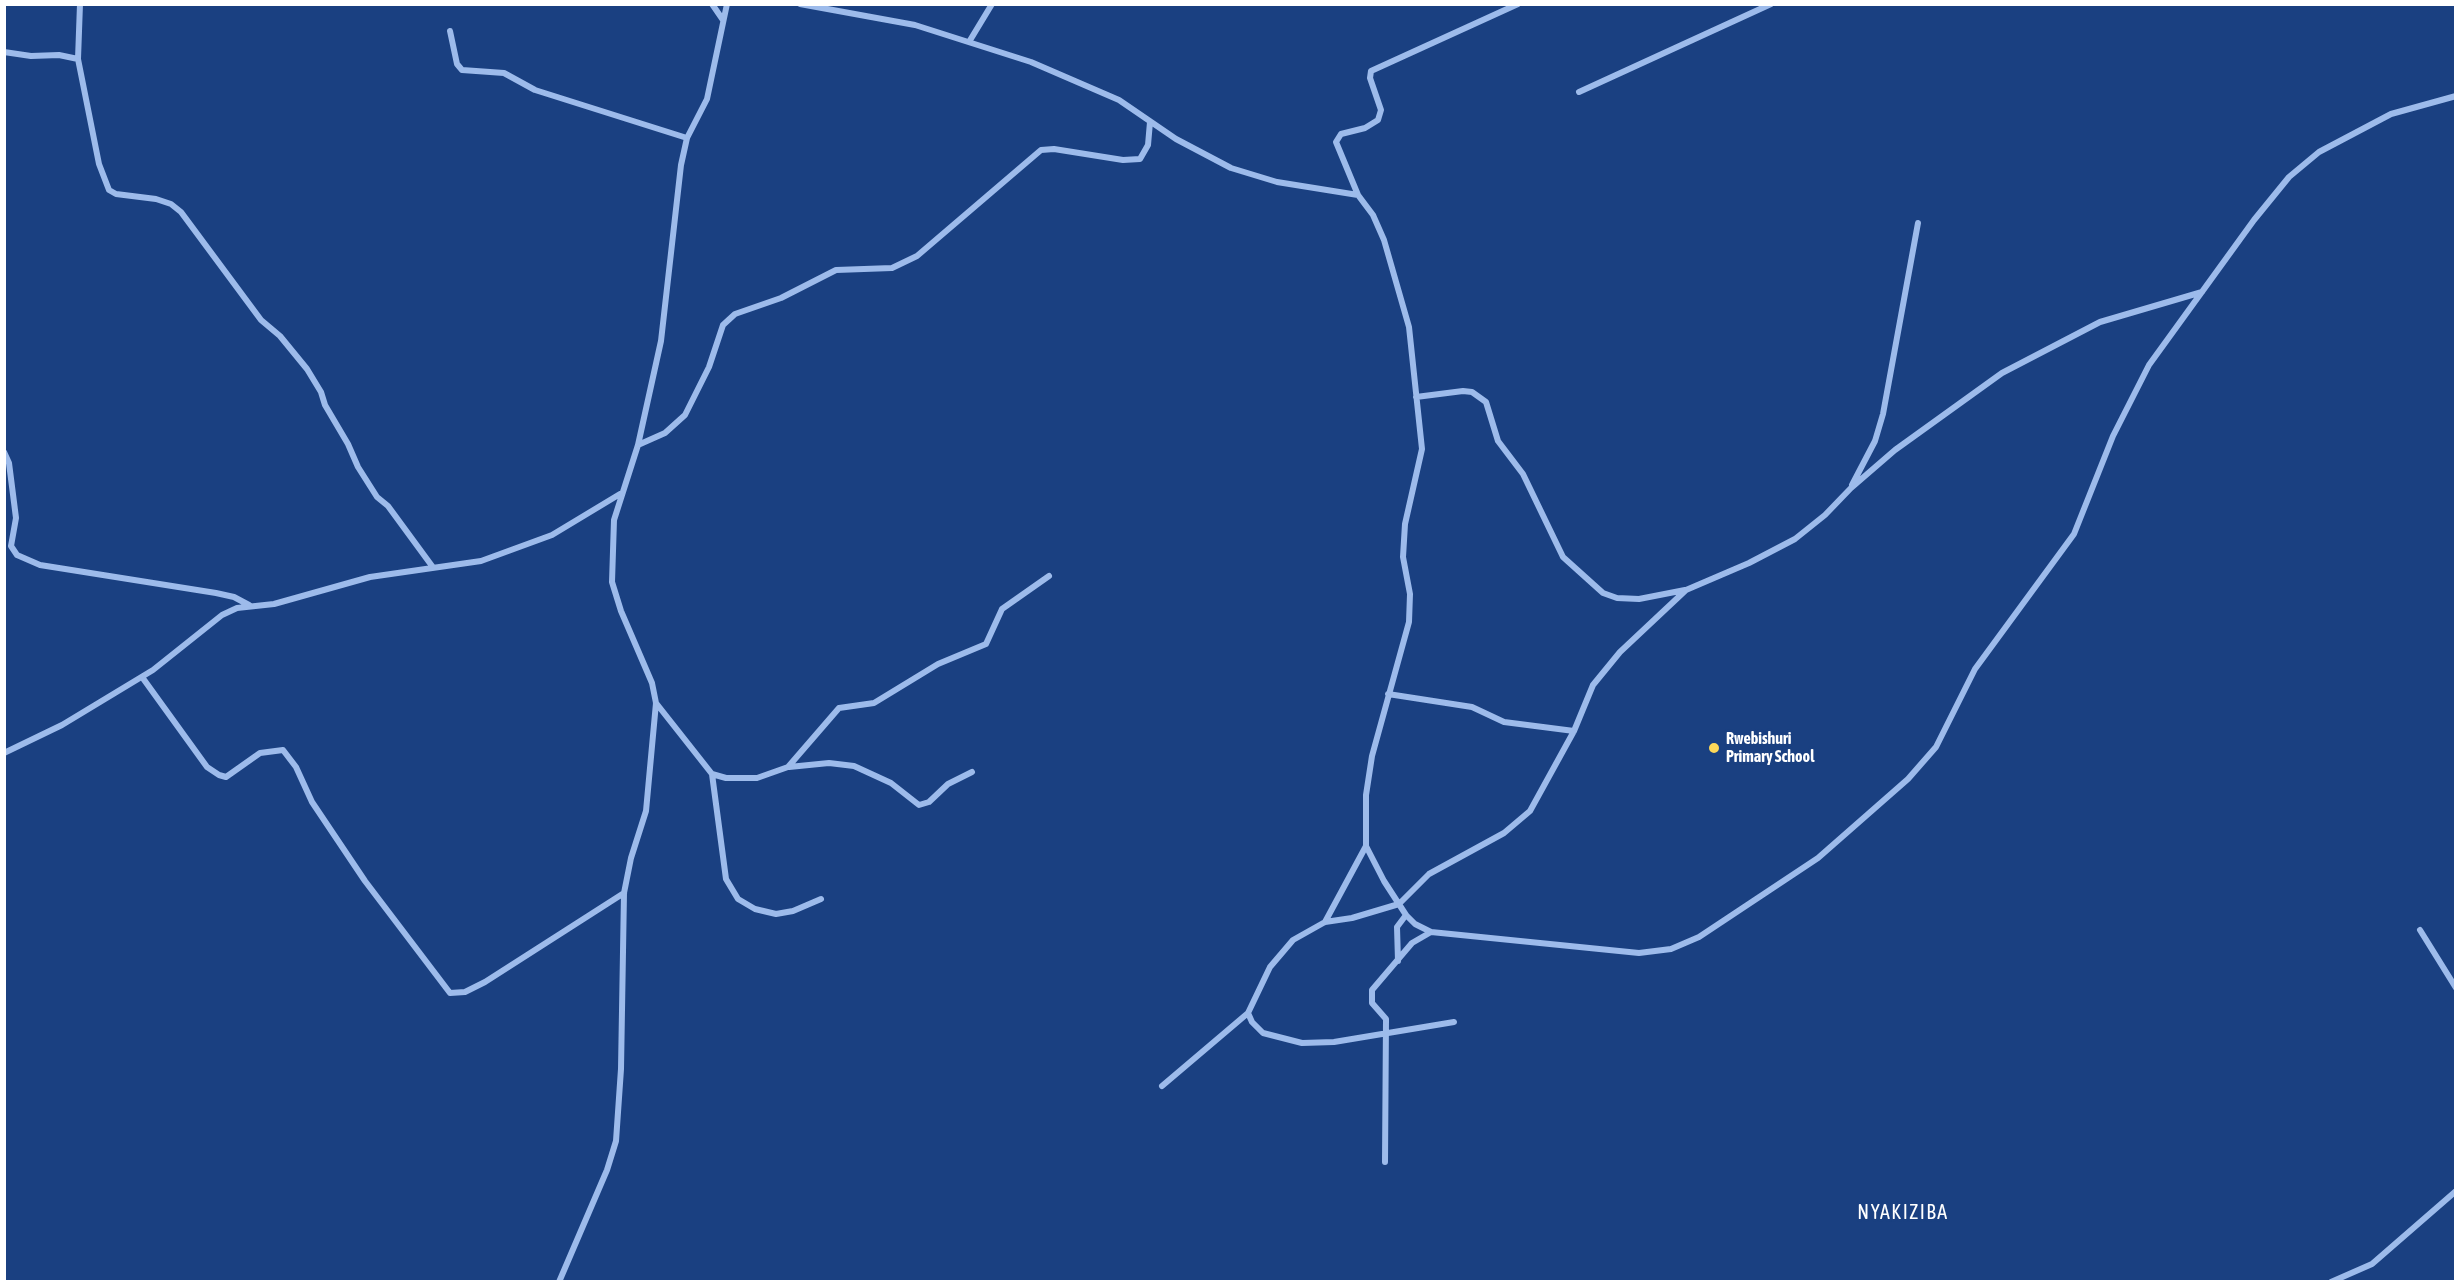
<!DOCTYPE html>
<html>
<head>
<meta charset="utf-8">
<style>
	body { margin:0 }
	#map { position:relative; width:2460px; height:1286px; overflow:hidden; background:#1a4081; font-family:"Asap Condensed",sans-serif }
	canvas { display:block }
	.frame { position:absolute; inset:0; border:6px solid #fff; pointer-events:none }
</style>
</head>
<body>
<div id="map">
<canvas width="2460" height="1286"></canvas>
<div class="frame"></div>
</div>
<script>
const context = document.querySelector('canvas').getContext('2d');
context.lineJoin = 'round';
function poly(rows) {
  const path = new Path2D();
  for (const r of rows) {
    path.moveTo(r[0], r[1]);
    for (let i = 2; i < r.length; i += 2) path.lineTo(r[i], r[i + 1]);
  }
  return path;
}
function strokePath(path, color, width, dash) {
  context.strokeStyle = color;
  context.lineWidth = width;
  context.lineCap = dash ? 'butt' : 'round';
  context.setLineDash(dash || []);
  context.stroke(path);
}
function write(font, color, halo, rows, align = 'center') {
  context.font = font + ' "Asap Condensed",sans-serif';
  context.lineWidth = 5;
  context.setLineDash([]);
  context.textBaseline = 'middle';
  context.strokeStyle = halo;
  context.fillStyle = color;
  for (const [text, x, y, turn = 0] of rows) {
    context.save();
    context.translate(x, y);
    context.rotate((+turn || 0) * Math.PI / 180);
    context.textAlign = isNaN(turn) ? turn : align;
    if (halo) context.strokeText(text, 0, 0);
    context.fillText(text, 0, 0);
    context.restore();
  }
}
strokePath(poly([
	[80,4,78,59,99,164,109,190,116,194,156,199,171,204,181,212,261,320,280,336,307,369,321,392,325,405,348,444,358,467,377,497,388,506,432,566],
	[712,4,723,20],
	[800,4,915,25,1031,62,1119,100,1176,139,1231,168,1277,182,1358,195,1373,215,1384,240,1409,327,1422,449,1405,524,1403,557,1410,594,1409,622,1372,756,1366,795,1366,846,1384,881,1406,915,1415,924,1431,932,1639,953,1671,949,1699,937,1818,858,1908,779,1936,747,1975,669,2074,534,2113,436,2149,365,2254,220,2289,177,2319,152,2391,114,2456,96],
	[450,31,457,64,462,70,504,73,535,90,687,138],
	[969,42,992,4],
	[4,52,31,56,59,55,78,59],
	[1579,92,1771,4],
	[1358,195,1336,142,1341,134,1365,128,1378,120,1381,110,1370,78,1371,71,1518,4],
	[1416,397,1463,391,1472,392,1486,402,1498,441,1523,474,1563,557,1603,593,1617,598,1639,599,1685,590],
	[638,445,665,433,685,415,709,367,723,325,735,314,781,298,836,270,892,268,917,256,1041,150,1054,149,1123,160,1140,159,1148,145,1150,122],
	[4,452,9,463,16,518,11,546,17,555,40,565,216,593,234,597,249,605],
	[1852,485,1875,441,1883,414,1918,223],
	[142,677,207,767,219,775,226,777,260,753,283,750,296,767,312,802,365,881,450,993,465,992,485,982,624,893],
	[1388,694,1472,707,1504,722,1574,731],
	[656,703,712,774,726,879,738,899,755,909,776,914,793,911,821,899],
	[4,753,62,725,153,670,222,615,237,608,274,604,370,577,481,561,552,535,620,494],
	[789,767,829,763,854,766,891,783,919,805,929,802,948,784,972,772],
	[712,774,726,778,757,778,788,767,839,708,874,703,938,664,986,644,1002,609,1049,576],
	[1325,922,1366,846],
	[2420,930,2456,988],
	[1398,961,1397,927,1406,915],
	[1248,1013,1252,1022,1263,1033,1302,1043,1334,1042,1454,1022],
	[1162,1086,1248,1013,1270,967,1293,940,1325,922,1352,918,1399,904,1429,874,1504,833,1530,811,1574,731,1593,685,1620,652,1686,590,1749,563,1795,539,1825,515,1851,488,1895,450,2002,373,2100,322,2202,292],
	[1385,1162,1386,1019,1372,1003,1372,990,1412,943,1431,932],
	[559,1282,607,1170,616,1141,621,1069,624,893,631,858,646,811,656,703,652,683,621,611,612,582,614,520,638,445,661,341,681,165,687,138,707,99,727,4],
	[2331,1282,2372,1264,2456,1191]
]), '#9dbbeb', 6);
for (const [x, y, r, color] of [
	[1714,748,6,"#fdd859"]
]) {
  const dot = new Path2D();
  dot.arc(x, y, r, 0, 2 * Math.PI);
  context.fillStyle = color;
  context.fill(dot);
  strokePath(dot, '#1a4081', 2);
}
write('bold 16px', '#fff', '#1a4081', [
	["Rwebishuri",1726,739],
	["Primary School",1726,757]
], 'left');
context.letterSpacing = '1.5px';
write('20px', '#fff', '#1a4081', [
	["NYAKIZIBA",1903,1213]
]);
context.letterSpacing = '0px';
</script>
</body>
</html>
